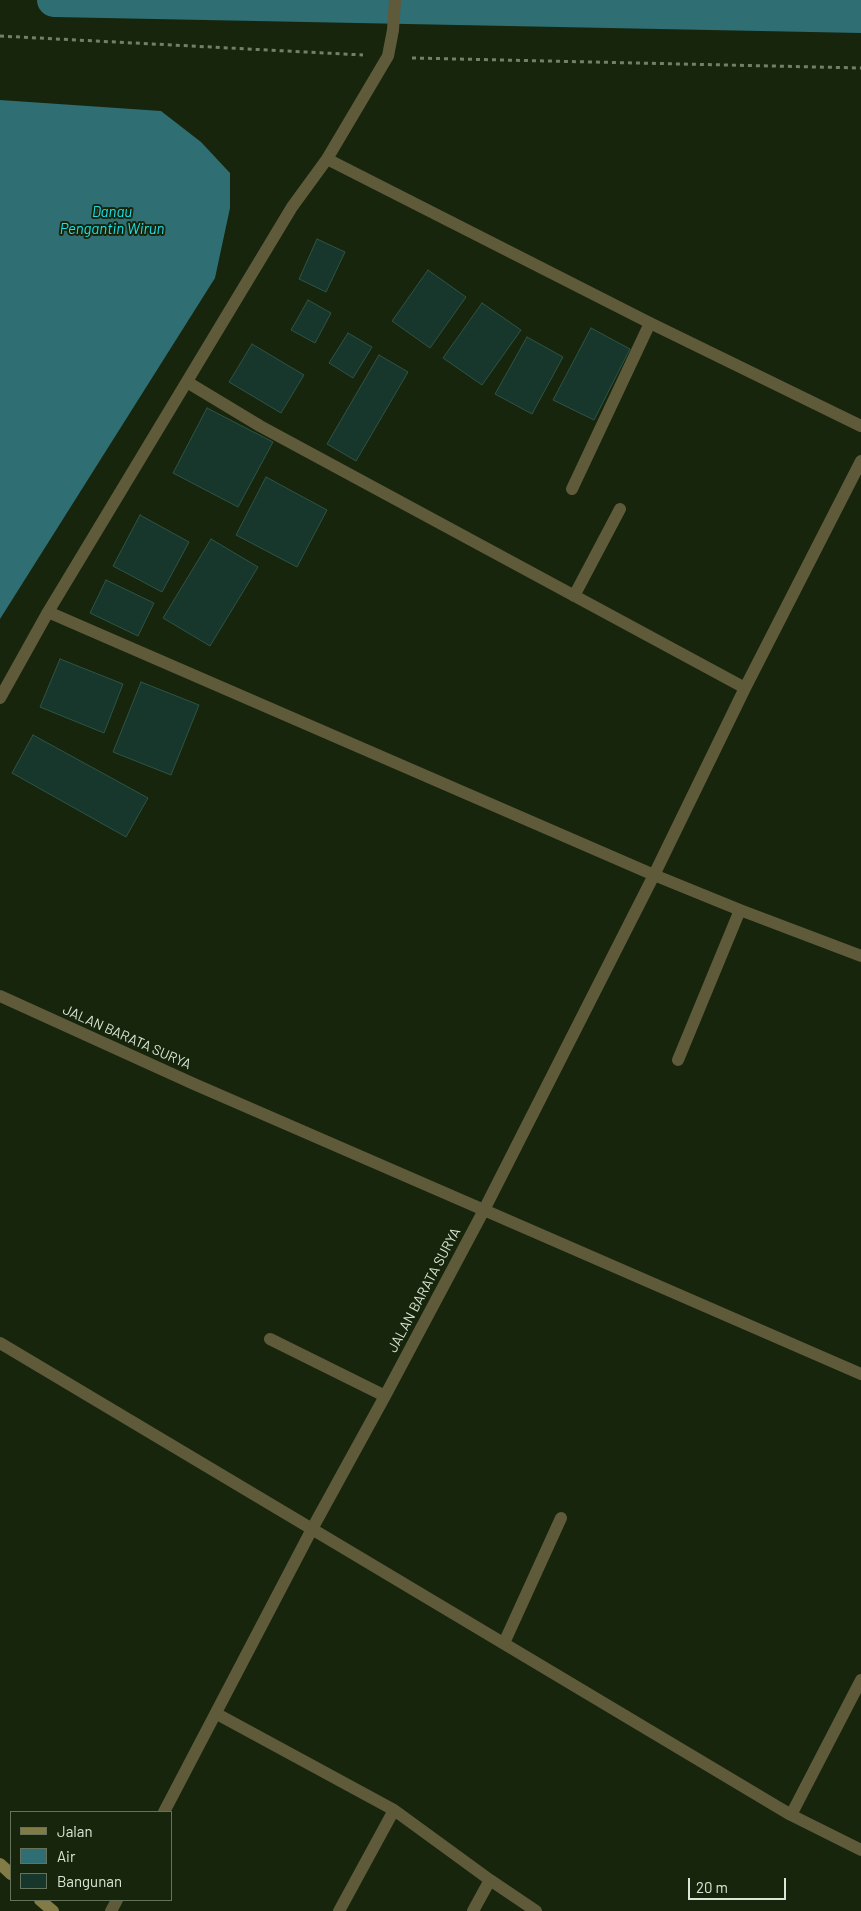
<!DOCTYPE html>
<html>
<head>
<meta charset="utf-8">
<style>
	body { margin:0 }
	#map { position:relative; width:861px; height:1911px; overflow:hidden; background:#16250b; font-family:Barlow,sans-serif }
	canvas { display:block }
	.legend { position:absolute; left:10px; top:1811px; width:162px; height:90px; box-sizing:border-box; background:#16250b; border:1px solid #65725c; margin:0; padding:6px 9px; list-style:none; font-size:15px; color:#dbe6d6 }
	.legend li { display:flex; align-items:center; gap:10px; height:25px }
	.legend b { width:25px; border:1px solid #65725c }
	.scale { position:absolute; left:688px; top:1878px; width:98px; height:22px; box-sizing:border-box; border:2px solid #dbe6d6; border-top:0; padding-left:6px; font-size:15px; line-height:18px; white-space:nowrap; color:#dbe6d6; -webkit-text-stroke:4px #16250b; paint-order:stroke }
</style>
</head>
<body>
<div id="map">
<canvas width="861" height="1911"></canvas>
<ul class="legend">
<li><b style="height:6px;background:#827b46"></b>Jalan</li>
<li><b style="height:14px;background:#2f6e73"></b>Air</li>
<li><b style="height:14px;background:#17372c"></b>Bangunan</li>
</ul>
<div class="scale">20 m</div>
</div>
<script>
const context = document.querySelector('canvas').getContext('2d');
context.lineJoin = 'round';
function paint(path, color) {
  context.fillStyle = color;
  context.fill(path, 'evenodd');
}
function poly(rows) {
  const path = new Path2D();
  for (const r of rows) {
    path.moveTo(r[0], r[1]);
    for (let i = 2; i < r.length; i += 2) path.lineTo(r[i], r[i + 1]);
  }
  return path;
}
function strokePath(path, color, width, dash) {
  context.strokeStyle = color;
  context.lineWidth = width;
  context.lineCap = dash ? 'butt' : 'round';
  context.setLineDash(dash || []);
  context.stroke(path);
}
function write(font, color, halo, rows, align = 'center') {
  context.font = font + ' Barlow,sans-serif';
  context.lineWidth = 4;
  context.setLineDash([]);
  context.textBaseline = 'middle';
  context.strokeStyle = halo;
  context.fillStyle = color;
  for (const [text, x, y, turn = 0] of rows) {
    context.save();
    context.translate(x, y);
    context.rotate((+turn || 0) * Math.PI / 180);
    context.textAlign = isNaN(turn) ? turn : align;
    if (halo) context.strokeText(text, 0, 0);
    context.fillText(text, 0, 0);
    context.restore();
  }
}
paint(poly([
	[0,100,161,111,201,142,230,173,230,208,215,278,0,619]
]), '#2f6e73');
strokePath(poly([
	[54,0,861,16]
]), '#2f6e73', 34);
const building = poly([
	[317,239,345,252,326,292,299,279,317,239],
	[428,270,466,297,430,348,392,321,428,270],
	[308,300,331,313,315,343,291,330,308,300],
	[482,303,521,330,482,385,443,358,482,303],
	[591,328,630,349,594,420,553,400,591,328],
	[348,333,372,347,353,378,329,363,348,333],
	[527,337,563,357,532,414,495,394,527,337],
	[252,344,304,375,281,413,229,382,252,344],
	[379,355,408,372,356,461,327,444,379,355],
	[207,408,273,442,238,507,173,473,207,408],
	[266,477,327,510,297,567,236,535,266,477],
	[140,515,189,542,162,592,113,566,140,515],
	[211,539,258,567,210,646,163,618,211,539],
	[106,580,154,603,138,636,90,613,106,580],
	[60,659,123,684,104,733,40,707,60,659],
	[141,682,199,705,171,775,113,752,141,682],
	[33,735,148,798,126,837,12,773,33,735]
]);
paint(building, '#17372c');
strokePath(building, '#2f5446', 1);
strokePath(poly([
	[0,36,363,55],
	[412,58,861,68]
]), '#72806a', 3, [4, 4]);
strokePath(poly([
	[395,0,393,30,388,56,327,159,292,207,48,612,654,875,745,688,861,461],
	[327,159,650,323,861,426],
	[187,382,260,426,745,688],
	[572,489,650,323],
	[574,596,620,509],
	[0,698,48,612],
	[861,956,740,910,654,875,484,1210,861,1374],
	[0,996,194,1084,484,1210,385,1396,312,1529,0,1343],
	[678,1060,740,910],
	[270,1339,385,1396],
	[504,1643,561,1518],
	[217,1714,394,1810,490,1880,536,1911],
	[164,1812,312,1529,791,1815,861,1850],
	[791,1815,861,1680],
	[111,1911,117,1900],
	[339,1911,394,1810],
	[473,1911,490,1880]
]), '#5f5a3a', 12);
strokePath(poly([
	[0,1864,11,1874],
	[40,1900,53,1911]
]), '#827b46', 12);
write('14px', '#dbe6d6', '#16250b', [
	["JALAN BARATA SURYA",127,1037,24],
	["JALAN BARATA SURYA",424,1290,-62]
]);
write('italic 15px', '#1de0ec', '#16250b', [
	["Danau",112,212],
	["Pengantin Wirun",112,229]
]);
</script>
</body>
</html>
